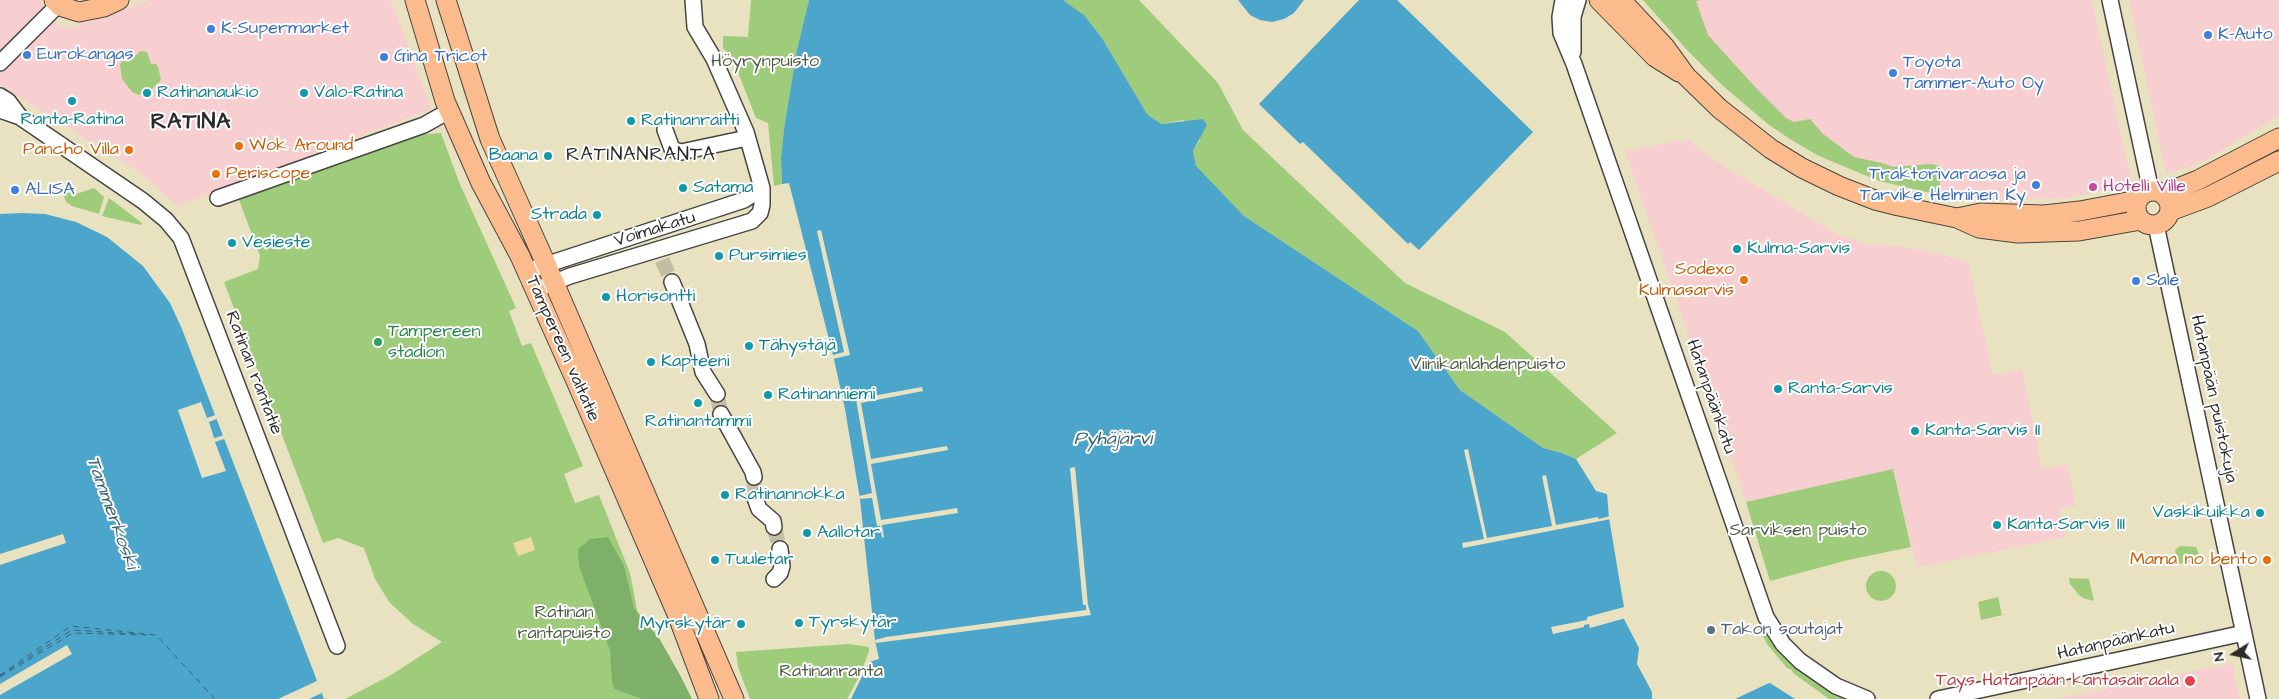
<!DOCTYPE html>
<html>
<head>
<meta charset="utf-8">
<style>
	body { margin:0 }
	#map { position:relative; width:2279px; height:699px; overflow:hidden; background:#e9e2c1; font-family:"Architects Daughter",sans-serif }
	canvas { display:block }
	.north { position:absolute; left:2209px; top:629px; width:50px; height:50px; -webkit-text-stroke:4px #fff; paint-order:stroke; rotate:260deg; font-size:14px; font-weight:700; line-height:20px; text-align:center; color:#2b2b2b }
	.north::after { content:''; display:block; margin:auto; width:18px; height:22px; background:#2b2b2b; clip-path:polygon(50% 0,100% 100%,50% 72%,0 100%) }
</style>
</head>
<body>
<div id="map">
<canvas width="2279" height="699"></canvas>
<div class="north">N</div>
</div>
<script>
const context = document.querySelector('canvas').getContext('2d');
context.lineJoin = 'round';
function paint(path, color) {
  context.fillStyle = color;
  context.fill(path, 'evenodd');
}
function poly(rows) {
  const path = new Path2D();
  for (const r of rows) {
    if (r.length === 3) {
      path.moveTo(r[0] + r[2], r[1]);
      path.arc(r[0], r[1], r[2], 0, 2 * Math.PI);
      continue;
    }
    path.moveTo(r[0], r[1]);
    for (let i = 2; i < r.length; i += 2) path.lineTo(r[i], r[i + 1]);
  }
  return path;
}
function strokePath(path, color, width, dash) {
  context.strokeStyle = color;
  context.lineWidth = width;
  context.lineCap = dash ? 'butt' : 'round';
  context.setLineDash(dash || []);
  context.stroke(path);
}
function write(font, color, halo, rows, align = 'center') {
  context.font = font + ' "Architects Daughter",sans-serif';
  context.lineWidth = 4;
  context.setLineDash([]);
  context.textBaseline = 'middle';
  context.strokeStyle = halo;
  context.fillStyle = color;
  for (const [text, x, y, turn = 0] of rows) {
    context.save();
    context.translate(x, y);
    context.rotate((+turn || 0) * Math.PI / 180);
    context.textAlign = isNaN(turn) ? turn : align;
    if (halo) context.strokeText(text, 0, 0);
    context.fillText(text, 0, 0);
    context.restore();
  }
}
paint(poly([
	[0,0,40,0,58,25,70,28,150,0,391,0,432,109,178,206,139,172,0,85],
	[1647,0,2092,0,2132,185,2065,198,2014,200,1940,195,1879,181,1819,156,1769,125,1706,70],
	[2129,0,2279,0,2279,116,2207,159,2187,168,2166,173],
	[1682,140,1689,140,1719,163,1837,234,1867,244,1905,247,1968,261,1993,375,2022,369,2042,469,2067,464,2076,506,2059,510,2065,537,1917,568,1893,469,1746,502,1625,151],
	[2232,663,2240,699,2057,699]
]), '#f7cfd1');
paint(poly([
	[751,0,809,0,798,46,784,129,781,158,782,184,774,186,768,123,756,118,732,57,723,48,723,36,748,37],
	[1063,0,1139,0,1218,83,1243,130,1405,283,1505,332,1617,433,1576,459,1562,453,1543,448,1460,390,1418,331,1244,216,1196,167,1193,151,1200,140,1184,120,1161,124,1147,114,1102,38,1084,15],
	[1643,0,1701,0,1696,1,1708,35,1756,88,1786,118,1794,122,1810,119,1823,134,1854,157,1882,163,1893,167,1931,164,1940,166,1940,195,1879,181,1819,156,1793,141,1769,125,1722,85,1688,51],
	[141,51,147,52,151,64,156,64,158,67,161,80,147,94,139,95,132,92,122,79,120,65,123,59,135,56],
	[441,133,459,182,516,308,509,311,522,346,531,343,583,466,564,474,575,503,599,495,630,573,654,699,345,699,391,675,442,642,413,624,390,603,375,579,364,548,338,538,323,543,224,282,258,269,260,256,238,197,403,136],
	[94,188,104,197,99,214,72,206,66,202,63,194,72,192,73,195],
	[109,198,142,223,141,225,102,216],
	[1893,469,1911,547,1848,560,1770,581,1746,502],
	[2180,546,2196,547,2200,557,2193,561,2178,564,2175,550],
	[1881,586,15],
	[2069,578,2089,579,2094,601,2083,598,2079,595,2070,584],
	[1998,597,2002,615,1981,620,1978,602],
	[1761,624,1771,640,1790,663,1813,681,1846,699,1829,699,1793,673,1792,670,1787,668,1767,644,1758,626],
	[849,644,869,647,869,651,860,675,847,699,750,699,738,667,736,652]
]), '#9ecc7a');
paint(poly([
	[608,537,624,566,634,608,659,638,680,675,692,699,643,699,614,689,612,681,610,650,579,566,578,549,590,539]
]), '#7eb06a');
paint(poly([
	[531,537,535,550,518,556,513,543]
]), '#eeda9e');
paint(poly([
	[809,0,1063,0,1084,15,1102,38,1147,114,1161,124,1203,119,1207,125,1193,151,1196,166,1244,216,1418,331,1460,390,1543,448,1562,453,1576,459,1596,491,1607,494,1609,518,1624,607,1624,619,1639,648,1637,664,1652,692,1652,699,851,699,869,662,879,659,875,640,860,499,845,409,833,355,789,183,782,184,781,158,784,129,797,50],
	[1238,0,1304,0,1294,13,1284,19,1272,22,1260,20,1250,15],
	[1359,0,1397,0,1533,132,1419,250,1410,242,1408,244,1303,142,1300,144,1259,104],
	[22,213,45,214,76,222,107,237,143,266,170,303,182,329,324,699,0,699,0,214],
	[1770,683,1795,699,1735,699,1767,684]
]), '#4ca5ca');
paint(poly([
	[821,230,850,355,833,359,833,355,844,352,817,231],
	[922,387,923,391,861,403,871,459,947,446,948,450,871,464,881,520,957,508,958,513,882,525,884,537,882,538,880,526,877,526,872,498,860,499,859,496,872,493,856,399],
	[201,402,207,418,218,414,219,418,209,422,214,438,225,435,227,438,215,442,226,471,202,478,178,410],
	[1468,449,1487,538,1552,526,1542,476,1546,475,1556,525,1598,517,1598,519,1611,516,1611,519,1463,548,1462,543,1484,539,1464,450],
	[1075,467,1088,605,1091,615,876,643,875,640,886,637,1086,610,1086,605,1083,605,1070,468],
	[63,534,66,543,0,565,0,554],
	[1624,607,1626,618,1590,628,1589,624,1584,625,1584,627,1553,634,1551,627,1587,620,1587,617],
	[67,645,72,654,0,695,0,684],
	[319,680,324,692,309,699,278,699]
]), '#e9e2c1');
strokePath(poly([
	[0,675,71,626,156,635,215,699],
	[0,676,72,630,135,634],
	[0,677,73,633,147,635]
]), '#3a6273', 1, [6, 5]);
strokePath(poly([
	[662,260,672,282],
	[717,394,721,414],
	[754,477,755,498],
	[774,527,780,549]
]), '#c3bda3', 15, [15, 8]);
const minor = poly([
	[1563,0,1560,17,1561,33,1574,64,1766,617,1783,644,1800,661,1836,686,1867,699],
	[2110,0,2151,191],
	[1573,52,1573,17,1578,0],
	[0,63,53,10],
	[0,96,8,101,20,117],
	[0,110,20,117,143,201,166,220,181,238,337,646],
	[665,130,672,149,681,152,747,138],
	[218,198,424,125,440,116],
	[2156,225,2258,699],
	[527,271,744,200,762,188],
	[672,282,697,344,703,372,717,394],
	[535,290,570,276,742,224,752,221,760,213,762,205,762,188,746,132,714,59,695,27,693,0],
	[721,414,753,472,754,477],
	[755,498,759,509,773,521,774,527],
	[774,579,780,573,782,566,780,549],
	[1938,699,2244,633]
]);
const major = poly([
	[54,0,60,6,79,12,104,7,119,0],
	[415,0,445,101,481,183,520,256,576,381,677,614,709,699],
	[446,0,490,139,546,264,734,699],
	[1599,0,1655,57,1679,72],
	[1621,0,1665,47,1686,76,1720,109,1771,149,1802,168,1839,186,1875,200,1899,206,1957,218,1979,228,2018,233,2079,231,2141,220],
	[2153,208,17],
	[2163,194,2198,180,2279,138],
	[2170,211,2208,197,2279,161],
	[1957,218,1981,213,2044,215,2080,211,2138,200]
]);
strokePath(minor, '#484642', 18);
strokePath(major, '#484642', 21);
strokePath(minor, '#fff', 15);
strokePath(major, '#fbbb8c', 19);
for (const [x, y, r, color] of [
	[211,29,5,"#3f7fe0"],
	[2208,35,5,"#3f7fe0"],
	[27,55,5,"#3f7fe0"],
	[384,57,5,"#3f7fe0"],
	[1893,73,5,"#3f7fe0"],
	[147,93,5,"#0f9aa8"],
	[304,93,5,"#0f9aa8"],
	[72,101,5,"#0f9aa8"],
	[631,121,5,"#0f9aa8"],
	[239,146,5,"#e8710a"],
	[129,150,5,"#e8710a"],
	[548,156,5,"#0f9aa8"],
	[216,174,5,"#e8710a"],
	[2036,185,5,"#3f7fe0"],
	[2093,187,5,"#d1479c"],
	[683,188,5,"#0f9aa8"],
	[15,190,5,"#3f7fe0"],
	[597,215,5,"#0f9aa8"],
	[232,243,5,"#0f9aa8"],
	[1737,249,5,"#0f9aa8"],
	[719,256,5,"#0f9aa8"],
	[1744,280,5,"#e8710a"],
	[2136,281,5,"#3f7fe0"],
	[606,297,5,"#0f9aa8"],
	[378,342,5,"#2e9e5b"],
	[749,346,5,"#0f9aa8"],
	[651,362,5,"#0f9aa8"],
	[1778,389,5,"#0f9aa8"],
	[768,395,5,"#0f9aa8"],
	[698,403,5,"#0f9aa8"],
	[1915,431,5,"#0f9aa8"],
	[725,495,5,"#0f9aa8"],
	[2260,513,5,"#0f9aa8"],
	[1997,525,5,"#0f9aa8"],
	[807,533,5,"#0f9aa8"],
	[715,560,5,"#0f9aa8"],
	[2267,560,5,"#e8710a"],
	[799,623,5,"#0f9aa8"],
	[741,624,5,"#0f9aa8"],
	[1711,630,5,"#5c6f8a"],
	[2190,681,6,"#e0444e"]
]) {
  const dot = new Path2D();
  dot.arc(x, y, r, 0, 2 * Math.PI);
  context.fillStyle = color;
  context.fill(dot);
  strokePath(dot, '#fff', 2);
}
write('18px', '#366cbe', '#fff', [
	["K-Supermarket",221,29],
	["K-Auto",2218,35],
	["Eurokangas",37,55],
	["Gina Tricot",394,57],
	["Toyota",1903,63],
	["Tammer-Auto Oy",1903,84],
	["Traktorivaraosa ja",2026,175,"right"],
	["Tarvike Helminen Ky",2026,196,"right"],
	["ALISA",25,190],
	["Sale",2146,281]
], 'left');
write('18px', '#4e5b43', '#fff', [
	["Höyrynpuisto",765,62],
	["Viinikanlahdenpuisto",1488,365],
	["Sarviksen puisto",1798,531],
	["Ratinan",564,613],
	["rantapuisto",564,634],
	["Ratinanranta",831,672]
]);
write('18px', '#0d838f', '#fff', [
	["Ratinanaukio",157,93],
	["Valo-Ratina",314,93],
	["Ranta-Ratina",72,120,"center"],
	["Ratinanraitti",641,121],
	["Baana",538,156,"right"],
	["Satama",693,188],
	["Strada",587,215,"right"],
	["Vesieste",242,243],
	["Kulma-Sarvis",1747,249],
	["Pursimies",729,256],
	["Horisontti",616,297],
	["Tähystäjä",759,346],
	["Kapteeni",661,362],
	["Ranta-Sarvis",1788,389],
	["Ratinanniemi",778,395],
	["Ratinantammi",698,422,"center"],
	["Kanta-Sarvis II",1925,431],
	["Ratinannokka",735,495],
	["Vaskikuikka",2250,513,"right"],
	["Kanta-Sarvis III",2007,525],
	["Aallotar",817,533],
	["Tuuletar",725,560],
	["Tyrskytär",809,623],
	["Myrskytär",731,624,"right"]
], 'left');
write('18px', '#c56008', '#fff', [
	["Wok Around",249,146,"left"],
	["Pancho Villa",119,150],
	["Periscope",226,174,"left"],
	["Sodexo",1734,270],
	["Kulmasarvis",1734,291],
	["Mama no bento",2257,560]
], 'right');
write('18px', '#b23c85', '#fff', [
	["Hotelli Ville",2103,187]
], 'left');
write('18px', '#2b2b2b', '#fff', [
	["Voimakatu",655,230,-17],
	["Tampereen valtatie",562,349,66],
	["Ratinan rantatie",253,373,69],
	["Hatanpäänkatu",1710,397,71],
	["Hatanpään puistokuja",2213,399,78],
	["Hatanpäänkatu",2116,642,-13]
]);
write('18px', '#27864d', '#fff', [
	["Tampereen",388,332],
	["stadion",388,353]
], 'left');
write('18px', '#4e5e75', '#fff', [
	["Takon soutajat",1721,630]
], 'left');
write('18px', '#be3a42', '#fff', [
	["Tays Hatanpään kantasairaala",2179,681]
], 'right');
context.letterSpacing = '1px';
write('19px', '#2b2b2b', '#fff', [
	["RATINANRANTA",641,156]
]);
context.letterSpacing = '0px';
write('italic 19px', '#3a6273', '#fff', [
	["Pyhäjärvi",1113,440],
	["Tammerkoski",111,513,70]
]);
context.letterSpacing = '1px';
write('bold 22px', '#2b2b2b', '#fff', [
	["RATINA",191,123]
]);
context.letterSpacing = '0px';
</script>
</body>
</html>
